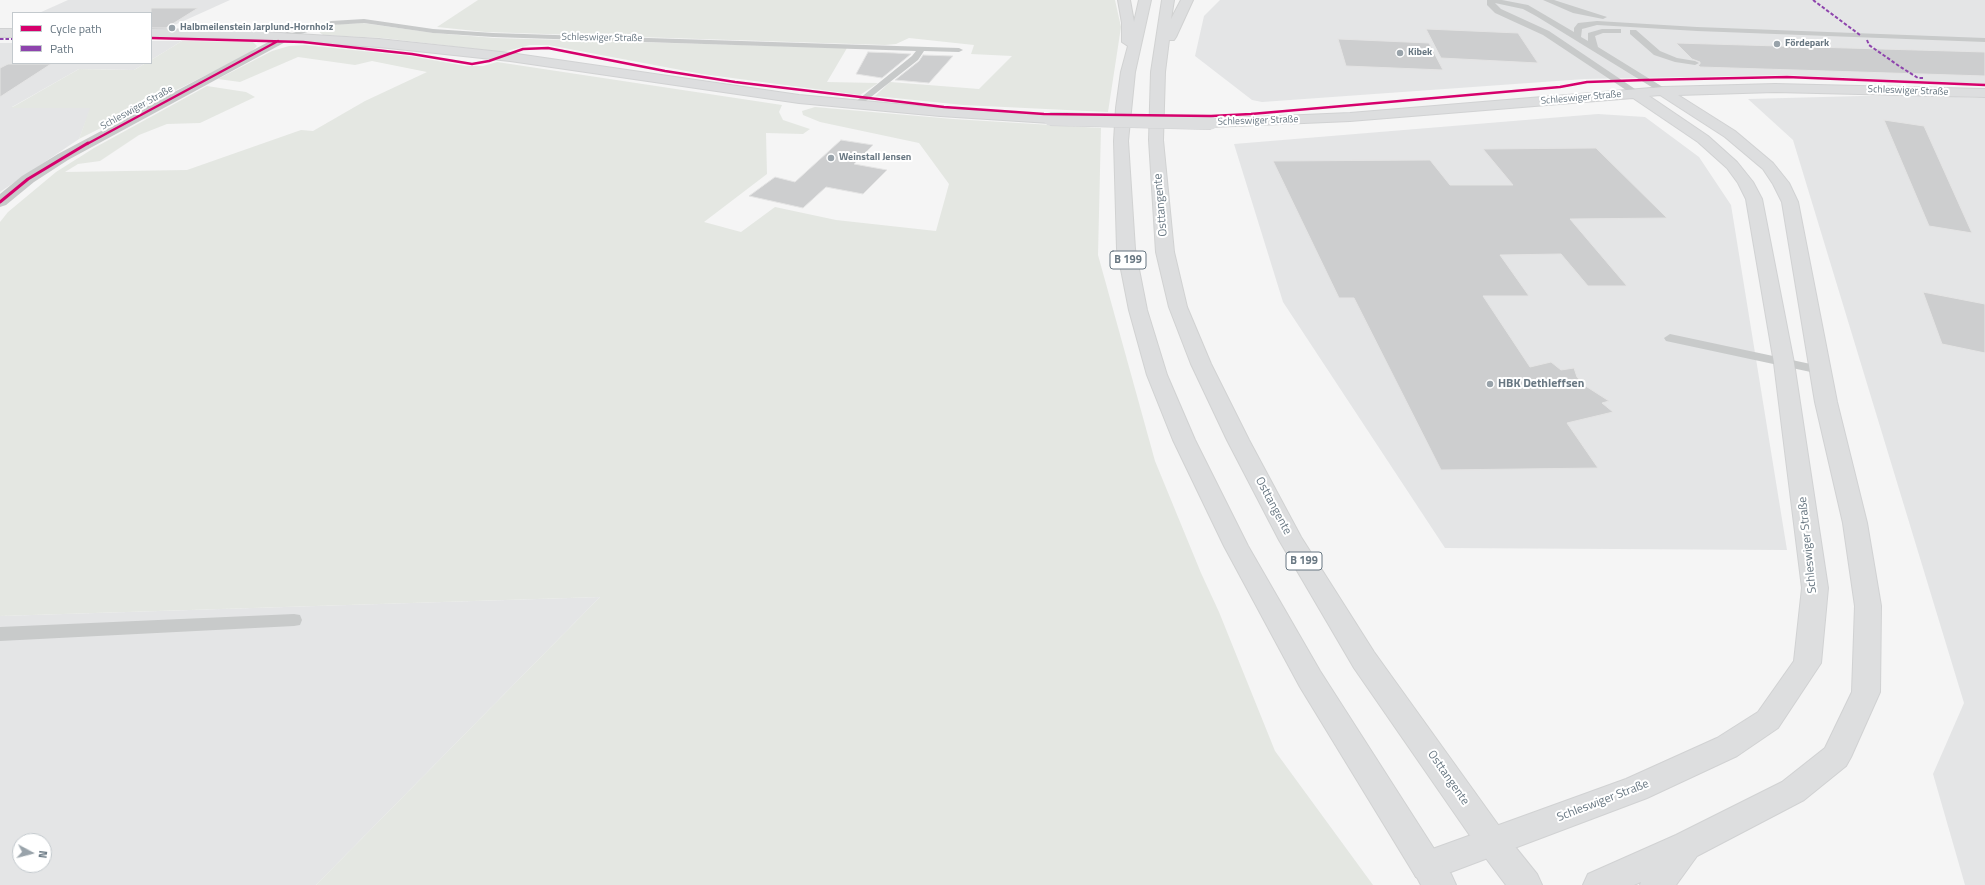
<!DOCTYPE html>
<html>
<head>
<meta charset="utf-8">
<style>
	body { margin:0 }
	#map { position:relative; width:1985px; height:885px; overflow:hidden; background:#f5f5f5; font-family:"Titillium Web",sans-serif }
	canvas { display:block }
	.legend { position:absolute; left:12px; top:12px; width:140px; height:52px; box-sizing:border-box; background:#fff; border:1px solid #c3c9cd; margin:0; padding:5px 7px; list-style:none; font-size:12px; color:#687782 }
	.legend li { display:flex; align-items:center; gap:8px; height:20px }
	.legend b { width:20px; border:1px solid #c3c9cd }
	.north { position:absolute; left:12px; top:833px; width:40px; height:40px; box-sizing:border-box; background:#fff; border:1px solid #c3c9cd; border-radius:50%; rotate:97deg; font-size:11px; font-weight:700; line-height:16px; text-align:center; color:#687782 }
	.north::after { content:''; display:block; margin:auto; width:14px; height:18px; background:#99a3aa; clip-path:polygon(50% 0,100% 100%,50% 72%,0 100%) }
</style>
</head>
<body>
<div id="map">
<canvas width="1985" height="885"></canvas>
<ul class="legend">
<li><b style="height:5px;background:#d6006c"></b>Cycle path</li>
<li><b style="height:5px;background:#8e44ad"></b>Path</li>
</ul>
<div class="north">N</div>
</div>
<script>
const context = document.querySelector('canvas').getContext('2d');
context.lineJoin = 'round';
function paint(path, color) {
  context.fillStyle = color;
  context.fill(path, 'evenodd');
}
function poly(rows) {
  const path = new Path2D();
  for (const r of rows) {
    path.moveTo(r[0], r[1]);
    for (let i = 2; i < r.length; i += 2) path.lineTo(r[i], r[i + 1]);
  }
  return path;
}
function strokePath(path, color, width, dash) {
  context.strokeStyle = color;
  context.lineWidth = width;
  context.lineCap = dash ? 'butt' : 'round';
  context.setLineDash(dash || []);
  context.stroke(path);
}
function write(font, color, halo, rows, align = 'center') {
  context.font = font + ' "Titillium Web",sans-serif';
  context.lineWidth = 4;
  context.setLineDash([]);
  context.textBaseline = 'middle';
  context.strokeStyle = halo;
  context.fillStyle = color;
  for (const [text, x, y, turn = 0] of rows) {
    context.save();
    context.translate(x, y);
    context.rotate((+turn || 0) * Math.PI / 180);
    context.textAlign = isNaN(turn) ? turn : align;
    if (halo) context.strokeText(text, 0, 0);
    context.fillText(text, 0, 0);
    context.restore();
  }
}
paint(poly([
	[68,0,230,0,168,28,151,28,151,13,39,13],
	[1220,0,1985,0,1985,84,1786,75,1585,79,1262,102,1252,100,1195,56,1204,16],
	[151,41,182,41,151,60],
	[0,43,13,43,13,63,146,63,134,70,79,69,12,107,91,108,79,139,0,192],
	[1898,95,1985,98,1985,885,1965,885,1933,774,1964,703,1793,140,1748,99],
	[1598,114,1645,117,1699,157,1731,205,1787,550,1445,548,1283,302,1234,144],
	[600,597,316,885,0,885,0,616],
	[20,841,44,841,44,865,20,865]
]), '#e4e5e6');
paint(poly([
	[478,0,1115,0,1121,27,1108,112,963,105,875,96,890,82,979,89,1012,56,971,54,974,45,909,38,896,44,885,45,485,32,437,27],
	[363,23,434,33,495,38,847,48,827,82,878,83,860,95,702,74,548,45,530,45,503,52,382,38,323,35,318,31,324,27,340,24],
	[182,41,253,42,257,46,250,53,79,139,90,108,11,108,79,69,134,70,146,63,151,63,151,60],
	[305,45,410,56,466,66,483,66,497,62,782,105,779,112,783,120,810,129,803,134,766,133,767,174,704,222,741,232,775,207,836,220,936,231,949,184,919,143,820,122,803,115,802,111,815,107,953,119,1101,128,1098,255,1155,461,1201,573,1219,612,1275,751,1373,885,316,885,600,597,0,616,0,222,8,212,56,172,94,148,207,86,246,92,255,97,200,123,167,124,139,135,100,161,78,164,65,172,187,170,301,130,313,131,365,101,427,72,372,61,355,65,298,57,240,82,218,79,272,51,289,46]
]), '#e4e7e2');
const building = poly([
	[151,8,198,8,166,28,151,28,151,8],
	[1426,29,1518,33,1538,63,1441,58,1426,29],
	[1338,39,1429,43,1443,70,1346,66,1338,39],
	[1676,43,1985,52,1985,76,1700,67,1698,65,1700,64,1700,62,1692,59,1676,43],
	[868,52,895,53,911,54,882,78,856,74,868,52],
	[923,55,953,56,929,83,895,80,919,61,923,55],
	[8,64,51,64,0,97,0,68,8,64],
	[1884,120,1924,126,1972,233,1929,226,1884,120],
	[841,140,873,145,854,164,887,170,863,194,826,187,803,208,749,196,775,177,795,182,841,140],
	[1596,148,1667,218,1570,219,1627,286,1588,286,1561,254,1500,255,1529,296,1483,296,1530,367,1551,362,1561,370,1574,368,1577,377,1584,385,1609,401,1602,403,1613,412,1567,423,1598,468,1441,470,1354,298,1339,298,1273,161,1430,160,1450,185,1513,185,1483,149,1596,148],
	[1923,292,1985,304,1985,353,1942,344,1923,292]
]);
paint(building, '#cdcecf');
strokePath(building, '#e4e4e4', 1);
const secondary = poly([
	[0,29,13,29,13,37,0,37,0,29],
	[151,29,248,31,379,39,510,53,799,95,940,108,1050,115,1055,116,1057,119,1055,122,1050,123,940,116,799,103,510,61,379,47,248,39,151,37,151,29],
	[1775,84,1985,89,1985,97,1775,92,1678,95,1735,131,1773,163,1789,183,1798,202,1837,402,1867,523,1881,606,1880,692,1851,757,1846,766,1804,800,1697,856,1676,885,1640,885,1641,882,1634,885,1583,885,1588,874,1676,835,1782,782,1825,748,1852,692,1855,606,1843,523,1815,402,1782,202,1773,184,1763,169,1725,137,1660,95,1649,96,1708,136,1737,162,1753,182,1762,199,1794,363,1828,588,1821,663,1778,728,1737,756,1647,798,1427,881,1416,877,1411,866,1416,855,1626,779,1717,738,1758,712,1794,661,1802,588,1774,363,1746,199,1738,183,1727,168,1698,142,1633,98,1350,121,1211,127,1206,126,1204,123,1206,120,1211,119,1350,113,1663,87,1775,84]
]);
const primary = poly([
	[1493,829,1504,833,1537,874,1542,885,1506,885,1482,853,1477,843,1482,833,1493,829],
	[1427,851,1438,855,1451,874,1456,885,1421,885,1411,866,1416,855,1427,851]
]);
const trunk = poly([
	[1118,0,1130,0,1134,22,1139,0,1151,0,1135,72,1128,141,1135,249,1147,310,1167,375,1195,440,1248,546,1320,671,1438,855,1443,866,1438,877,1427,881,1416,877,1300,687,1224,546,1173,440,1147,375,1129,310,1117,249,1114,141,1116,108,1121,72,1128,46,1122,42,1122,23,1118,0],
	[1162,0,1174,0,1171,19,1181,0,1193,0,1176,37,1174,40,1169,40,1165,72,1163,140,1174,252,1187,307,1211,364,1249,440,1301,537,1374,652,1504,833,1509,843,1504,853,1493,857,1482,853,1354,668,1279,540,1227,440,1191,364,1169,307,1156,252,1149,140,1151,72,1162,0]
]);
strokePath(secondary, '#d1d2d3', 2);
strokePath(primary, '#d1d2d3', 2);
strokePath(trunk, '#d1d2d2', 2);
paint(poly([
	[1487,0,1502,0,1528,5,1574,32,1574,28,1578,23,1597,21,1697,27,1985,38,1985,42,1697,31,1597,25,1582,29,1581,37,1588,41,1588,33,1602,29,1621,29,1621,33,1603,33,1595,36,1598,47,1666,89,1666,93,1663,94,1536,16,1523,9,1495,3,1501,9,1549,31,1638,91,1638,95,1635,96,1543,35,1495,13,1487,5,1487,0],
	[1543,0,1554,0,1607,17,1603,19,1573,13,1543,0],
	[364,19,433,29,493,33,959,48,963,50,959,52,924,51,918,60,857,108,853,105,854,103,912,56,916,51,493,37,433,33,364,23,332,25,287,38,283,36,331,21,364,19],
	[1630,30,1636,30,1660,51,1677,58,1695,61,1699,63,1695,65,1675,62,1654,55,1630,34,1630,30],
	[1670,334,1820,366,1826,370,1820,374,1666,341,1664,338,1670,334],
	[294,614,300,615,302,620,300,625,294,626,0,641,0,627,294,614]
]), '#c8caca');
paint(poly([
	[287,32,291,33,293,36,291,39,68,160,34,182,6,205,0,207,0,194,22,176,58,154,287,32]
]), '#c8caca');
paint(secondary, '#dddedf');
paint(primary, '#dddedf');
paint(trunk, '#dddedf');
const secondaryBridge = poly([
	[1050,119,1211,123]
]);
strokePath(secondaryBridge, '#d1d2d3', 14, []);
strokePath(secondaryBridge, '#dddedf', 13);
strokePath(poly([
	[1813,0,1860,35],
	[0,39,13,39],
	[1867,40,1869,45,1899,66,1918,78,1925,78]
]), '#8e44ad', 2, [3.5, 2]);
strokePath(poly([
	[151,38,303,42,412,54,472,64,489,61,523,49,548,48,665,71,735,82,944,107,1044,114,1211,116,1251,114,1560,87,1587,82,1645,80,1787,77,1985,85],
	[87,144,278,41]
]), '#d6006c', 2.5);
strokePath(poly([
	[0,202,28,179,88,143]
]), '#d6006c', 3);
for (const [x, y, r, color] of [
	[172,28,4,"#99a3aa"],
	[1777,44,4,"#99a3aa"],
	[1400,53,4,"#99a3aa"],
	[831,158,4,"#99a3aa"],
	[1490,384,4,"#99a3aa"]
]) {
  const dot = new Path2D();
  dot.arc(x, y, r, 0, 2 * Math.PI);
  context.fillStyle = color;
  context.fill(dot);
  strokePath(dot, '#fff', 1.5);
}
write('bold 10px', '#687782', '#fff', [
	["Halbmeilenstein Jarplund-Hornholz",180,28],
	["Fördepark",1785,44],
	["Kibek",1408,53],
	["Weinstall Jensen",839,158]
], 'left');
write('10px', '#687782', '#fff', [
	["Schleswiger Straße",602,38,1],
	["Schleswiger Straße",1908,91,2],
	["Schleswiger Straße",1581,98,-5],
	["Schleswiger Straße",137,108,-29],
	["Schleswiger Straße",1258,121,-2]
]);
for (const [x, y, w] of [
	[1128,260,36],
	[1304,561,36]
]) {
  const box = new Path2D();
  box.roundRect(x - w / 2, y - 9, w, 18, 3);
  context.fillStyle = '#fff';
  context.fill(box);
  strokePath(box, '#687782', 1);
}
write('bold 11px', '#687782', null, [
	["B 199",1128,260],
	["B 199",1304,561]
]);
write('12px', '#687782', '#fff', [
	["Osttangente",1161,205,-95],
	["Osttangente",1273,506,62],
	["Schleswiger Straße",1808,545,-96],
	["Osttangente",1448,778,55],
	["Schleswiger Straße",1603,801,-21]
]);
write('bold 12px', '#687782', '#fff', [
	["HBK Dethleffsen",1498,384]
], 'left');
</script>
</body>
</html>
